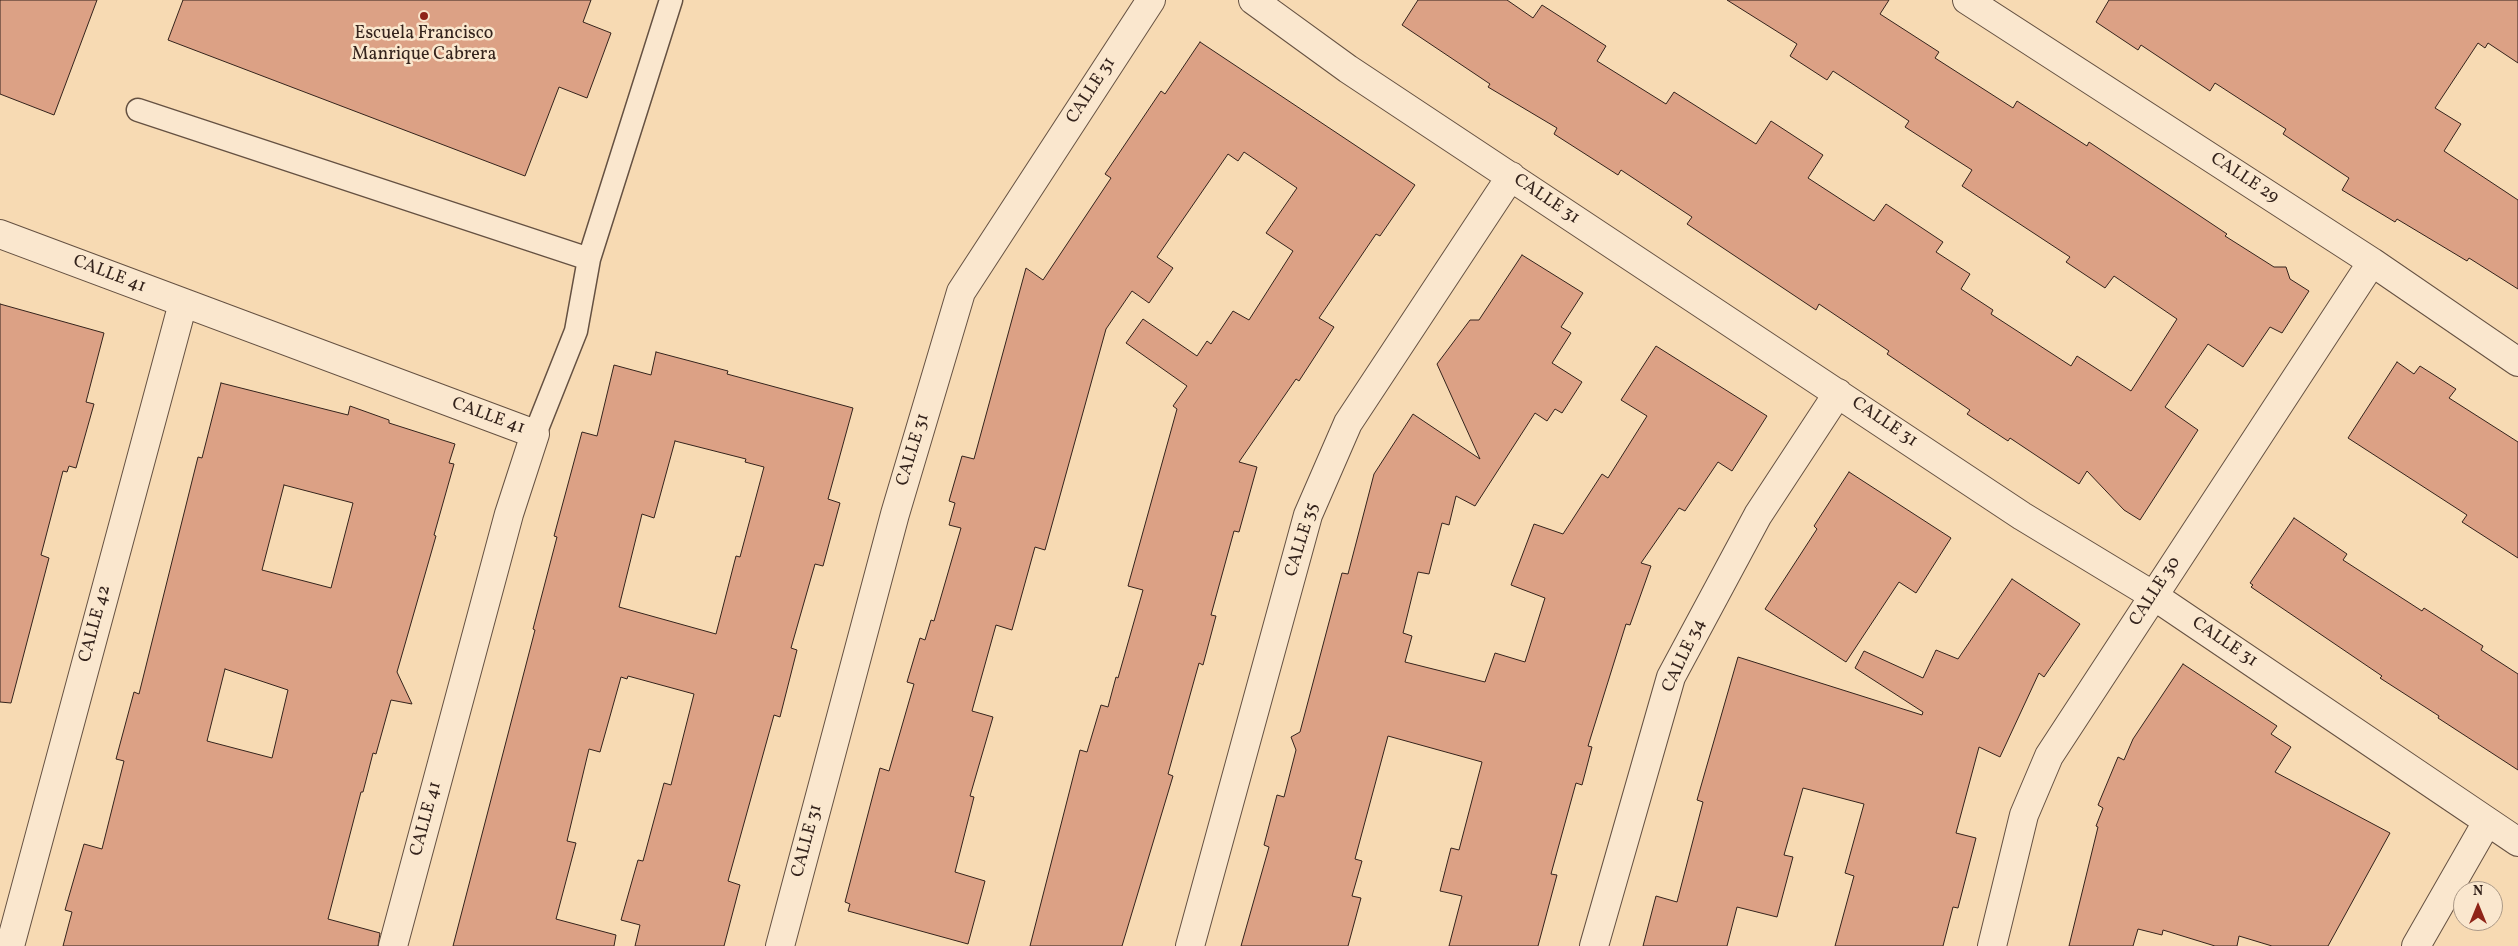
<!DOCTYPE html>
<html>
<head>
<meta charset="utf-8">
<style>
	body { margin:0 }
	#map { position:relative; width:2518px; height:946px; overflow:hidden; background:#f7dab3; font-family:Vollkorn,serif }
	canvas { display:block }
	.north { position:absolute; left:2453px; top:881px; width:50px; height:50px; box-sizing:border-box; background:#fae7ce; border:1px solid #ab9987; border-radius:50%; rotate:0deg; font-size:14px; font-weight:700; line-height:20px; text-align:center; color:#34231c }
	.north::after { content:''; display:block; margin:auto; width:18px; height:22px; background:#8f2418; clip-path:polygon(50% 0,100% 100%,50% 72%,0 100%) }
</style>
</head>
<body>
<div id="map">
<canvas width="2518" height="946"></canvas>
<div class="north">N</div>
</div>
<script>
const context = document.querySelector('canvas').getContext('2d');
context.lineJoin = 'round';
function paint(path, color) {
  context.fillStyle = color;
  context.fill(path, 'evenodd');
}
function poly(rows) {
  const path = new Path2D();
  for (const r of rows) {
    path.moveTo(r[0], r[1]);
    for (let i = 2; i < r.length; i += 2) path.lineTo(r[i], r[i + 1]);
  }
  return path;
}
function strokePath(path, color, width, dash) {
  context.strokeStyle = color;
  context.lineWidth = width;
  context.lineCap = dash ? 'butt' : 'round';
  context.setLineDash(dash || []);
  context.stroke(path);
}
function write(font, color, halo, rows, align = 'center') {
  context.font = font + ' Vollkorn,serif';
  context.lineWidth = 5;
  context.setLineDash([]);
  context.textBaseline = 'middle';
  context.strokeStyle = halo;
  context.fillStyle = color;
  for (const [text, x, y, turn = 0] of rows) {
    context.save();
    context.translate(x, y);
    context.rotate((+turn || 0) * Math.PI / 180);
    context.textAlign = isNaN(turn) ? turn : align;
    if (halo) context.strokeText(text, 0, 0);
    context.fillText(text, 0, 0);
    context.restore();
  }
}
const building = poly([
	[0,0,97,0,54,115,0,94,0,0],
	[183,0,591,0,583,22,611,33,587,98,559,87,525,176,168,40,183,0],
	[1418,0,1507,0,1533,18,1542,5,1606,46,1597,61,1666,104,1674,92,1756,144,1771,121,1823,155,1808,178,1874,221,1886,204,1943,242,1936,252,1970,274,1961,289,1993,310,1991,314,2071,366,2077,356,2131,391,2177,319,2114,276,2105,288,2066,262,2070,257,1962,186,1972,170,1905,127,1909,121,1833,71,1827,80,1790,56,1797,44,1727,0,1889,0,1880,14,1939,52,1935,58,2013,108,2017,101,2087,146,2089,142,2227,234,2225,236,2274,267,2286,267,2290,279,2309,291,2282,333,2270,327,2243,367,2208,344,2165,407,2198,430,2140,520,2124,510,2087,471,2079,484,2010,438,2008,441,1967,414,1970,410,1887,354,1889,351,1819,304,1816,310,1687,224,1692,217,1621,170,1618,175,1554,134,1557,128,1488,87,1490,84,1402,25,1418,0],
	[2109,0,2518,0,2518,63,2488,43,2485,48,2478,43,2435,108,2461,124,2444,151,2518,200,2518,289,2469,258,2467,261,2397,219,2395,222,2342,190,2349,178,2283,134,2286,129,2215,83,2210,91,2141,45,2138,50,2096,22,2109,0],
	[1200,42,1415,185,1380,236,1376,234,1319,318,1334,327,1299,381,1296,379,1239,462,1257,467,1239,532,1234,531,1211,615,1216,616,1203,665,1199,663,1168,774,1173,776,1122,946,1030,946,1080,750,1087,752,1101,705,1108,707,1116,677,1118,678,1143,590,1128,586,1177,409,1173,406,1187,386,1126,343,1143,319,1197,356,1207,341,1211,344,1233,311,1249,320,1293,251,1266,233,1297,188,1244,152,1238,161,1228,154,1157,257,1173,268,1149,303,1132,291,1106,329,1045,550,1035,547,1012,630,996,625,972,711,993,717,970,796,974,797,955,872,985,881,968,944,848,911,850,904,845,902,880,768,889,771,914,684,907,682,920,638,925,640,931,620,934,621,961,528,949,525,955,503,949,501,962,456,974,459,1026,268,1043,280,1111,178,1105,174,1161,91,1165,94,1200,42],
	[1522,255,1583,293,1561,327,1571,333,1552,363,1582,382,1562,413,1555,409,1547,421,1535,413,1475,506,1456,496,1449,525,1442,523,1429,574,1418,572,1403,633,1412,636,1405,662,1485,682,1495,653,1525,662,1545,598,1511,585,1534,524,1563,534,1602,474,1608,478,1647,416,1621,400,1656,346,1767,416,1732,471,1718,462,1685,511,1679,508,1641,563,1651,566,1630,625,1626,624,1588,746,1592,747,1582,785,1576,783,1551,874,1557,875,1538,946,1449,946,1462,896,1440,891,1451,848,1459,850,1482,762,1388,736,1355,859,1362,861,1352,896,1361,898,1348,946,1241,946,1269,847,1264,845,1277,795,1284,797,1296,750,1291,737,1300,732,1342,573,1348,574,1374,474,1413,414,1480,459,1437,364,1470,320,1479,320,1522,255],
	[0,304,104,333,86,402,94,404,76,468,69,466,67,472,63,471,41,555,49,558,11,703,0,702,0,304],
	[656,352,728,371,727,374,853,408,828,499,840,503,823,566,815,564,791,648,797,650,780,717,774,715,728,881,740,885,724,946,635,946,640,925,621,920,638,860,643,861,664,783,671,785,694,694,628,676,627,679,621,677,600,752,589,749,567,841,576,843,556,919,616,935,614,946,453,946,535,630,533,629,557,537,554,536,582,432,597,436,614,365,651,375,656,352],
	[675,441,746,459,745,462,764,467,740,557,736,556,716,634,619,607,642,514,654,518,675,441],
	[2397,362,2414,374,2420,366,2456,389,2449,398,2518,442,2518,558,2462,522,2467,515,2348,438,2397,362],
	[221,383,348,415,350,406,389,420,389,423,455,444,449,463,454,464,434,535,436,536,397,672,412,704,391,700,376,754,373,753,363,792,361,792,328,919,380,933,378,946,63,946,72,912,65,910,84,844,102,849,124,761,116,759,134,692,139,694,198,457,202,458,221,383],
	[284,485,353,503,331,588,262,570,284,485],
	[225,669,288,690,272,758,207,741,225,669],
	[1849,472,1951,538,1916,593,1899,582,1846,662,1765,609,1817,529,1814,526,1849,472],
	[2294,518,2347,554,2343,560,2422,611,2424,608,2483,646,2481,650,2518,674,2518,770,2438,718,2439,716,2380,678,2382,676,2251,587,2253,585,2250,583,2294,518],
	[2012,579,2080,624,2044,677,2039,673,2000,757,1979,747,1956,833,1976,838,1958,908,1953,907,1943,946,1835,946,1854,876,1845,873,1864,804,1803,788,1784,855,1793,857,1777,917,1737,907,1727,946,1643,946,1656,896,1677,902,1703,802,1697,800,1738,657,1922,715,1923,712,1855,668,1864,651,1923,678,1936,650,1958,659,2012,579],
	[2183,664,2277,726,2271,734,2291,747,2275,772,2390,833,2328,946,2272,946,2239,936,2237,946,2215,946,2163,930,2162,935,2138,929,2133,946,2069,946,2098,827,2096,826,2103,808,2098,805,2118,757,2124,760,2133,739,2183,664]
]);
paint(building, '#dca185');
strokePath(building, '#34231c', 1);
const lane = poly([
	[138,110,589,259],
	[535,434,576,331,589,259,671,0]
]);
const street = poly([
	[1253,0,1348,69,2022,516,2154,596,2518,842],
	[1967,0,2372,262,2518,362],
	[0,234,535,434,509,514,393,946],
	[10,946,183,303],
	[780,946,895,514,961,292,1151,0],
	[1190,946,1308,515,1348,423,1511,176],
	[1594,946,1671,677,1758,515,1838,393],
	[1992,946,2024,815,2049,756,2372,262],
	[2416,946,2487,822]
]);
strokePath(lane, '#655142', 25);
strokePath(street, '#655142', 30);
strokePath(lane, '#fae7ce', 22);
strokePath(street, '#fae7ce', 28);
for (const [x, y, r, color] of [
	[424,16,5,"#8f2418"]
]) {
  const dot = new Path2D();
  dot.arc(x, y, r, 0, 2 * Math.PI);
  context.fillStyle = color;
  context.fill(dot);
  strokePath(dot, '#fae7ce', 2);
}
write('18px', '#34231c', '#fae7ce', [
	["Escuela Francisco",424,35],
	["Manrique Cabrera",424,56]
]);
write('18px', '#34231c', '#fae7ce', [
	["CALLE 31",1092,91,-57],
	["CALLE 29",2244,179,33],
	["CALLE 31",1546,200,34],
	["CALLE 41",109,275,21],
	["CALLE 41",488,417,20],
	["CALLE 31",1884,423,34],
	["CALLE 31",914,450,-73],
	["CALLE 35",1303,540,-73],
	["CALLE 30",2156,592,-57],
	["CALLE 42",96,624,-75],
	["CALLE 31",2224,643,34],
	["CALLE 34",1685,656,-65],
	["CALLE 41",427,819,-75],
	["CALLE 31",808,841,-75]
]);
</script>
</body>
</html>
